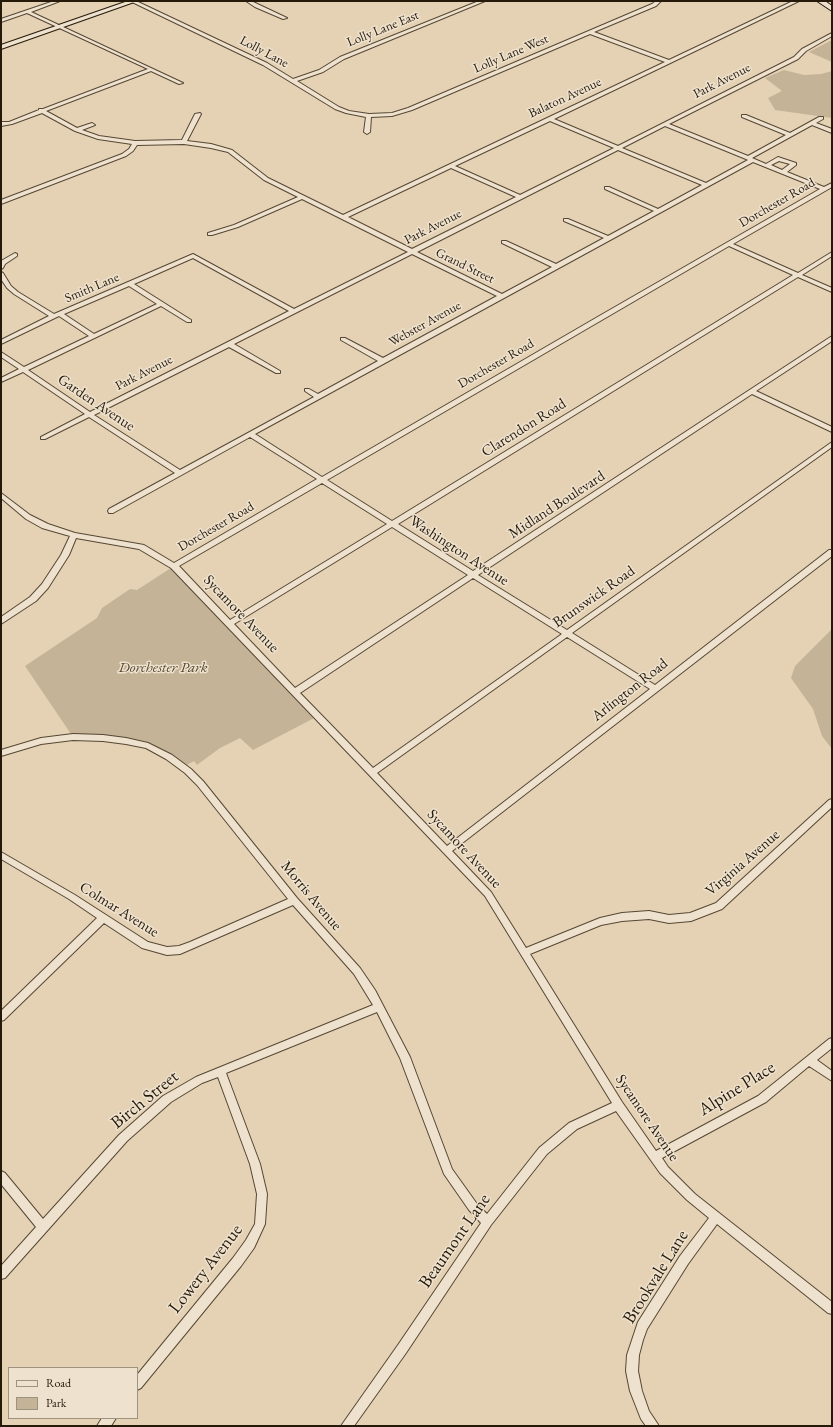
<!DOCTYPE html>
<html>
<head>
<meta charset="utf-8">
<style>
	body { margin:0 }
	#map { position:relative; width:833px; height:1427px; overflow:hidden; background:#e5d2b4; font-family:"EB Garamond",serif }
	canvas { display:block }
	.frame { position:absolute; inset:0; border:2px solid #25190a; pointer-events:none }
	.legend { position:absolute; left:8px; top:1367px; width:130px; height:52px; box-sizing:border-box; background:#eee2ce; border:1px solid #9e9280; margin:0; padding:5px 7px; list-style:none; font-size:12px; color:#25190a }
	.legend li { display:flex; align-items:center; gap:8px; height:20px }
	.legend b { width:20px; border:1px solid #9e9280 }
</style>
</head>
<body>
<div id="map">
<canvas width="833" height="1427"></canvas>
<div class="frame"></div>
<ul class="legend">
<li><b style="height:5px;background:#eee2ce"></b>Road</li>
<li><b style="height:11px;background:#c4b397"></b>Park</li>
</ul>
</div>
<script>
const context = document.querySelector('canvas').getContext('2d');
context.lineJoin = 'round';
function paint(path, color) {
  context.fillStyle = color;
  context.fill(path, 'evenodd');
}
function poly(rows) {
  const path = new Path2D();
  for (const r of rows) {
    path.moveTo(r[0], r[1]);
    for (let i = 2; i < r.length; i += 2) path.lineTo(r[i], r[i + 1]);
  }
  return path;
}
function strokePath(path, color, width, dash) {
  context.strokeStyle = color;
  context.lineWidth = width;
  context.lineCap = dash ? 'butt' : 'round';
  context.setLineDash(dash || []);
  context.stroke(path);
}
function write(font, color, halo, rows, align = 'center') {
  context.font = font + ' "EB Garamond",serif';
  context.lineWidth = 3;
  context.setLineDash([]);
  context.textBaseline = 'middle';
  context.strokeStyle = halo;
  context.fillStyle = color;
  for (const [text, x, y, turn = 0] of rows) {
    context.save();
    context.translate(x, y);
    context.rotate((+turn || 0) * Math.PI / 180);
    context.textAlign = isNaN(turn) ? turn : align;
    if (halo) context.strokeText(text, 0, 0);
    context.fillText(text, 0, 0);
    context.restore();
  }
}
paint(poly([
	[832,40,832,62,809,52],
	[784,70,804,75,821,74,832,71,832,118,775,110,768,98,782,91,765,78],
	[174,566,318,716,253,750,240,738,220,748,197,765,194,761,183,767,148,746,73,737,25,666,97,618,102,608,130,589,137,590],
	[832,629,832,749,822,736,813,709,791,678,795,666]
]), '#c4b397');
const street = poly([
	[54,1,60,1,31,12,183,83,179,84,151,71,46,111,77,128,92,123,95,125,82,130,99,136,135,141,182,140,195,114,200,113,201,114,187,141,211,144,232,150,268,178,343,215,665,62,590,34,412,110,392,116,371,117,370,132,367,134,364,132,366,117,346,113,335,109,263,65,130,1,136,1,267,63,293,79,319,70,340,57,479,1,485,1,344,59,323,72,297,81,339,107,349,111,369,114,392,113,408,108,652,4,656,1,661,1,656,6,594,32,669,60,793,1,799,1,554,119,618,146,794,57,802,49,832,33,832,36,806,51,798,59,669,124,748,156,786,135,742,117,742,115,746,115,790,133,819,117,823,117,823,119,816,123,832,129,832,133,812,125,752,158,766,164,778,157,796,163,796,165,787,172,824,187,832,183,832,187,733,244,798,273,832,252,832,256,802,275,832,288,832,292,798,277,398,524,473,571,832,336,832,341,756,391,832,427,832,432,752,394,478,575,567,630,832,442,832,447,572,633,655,685,829,550,832,550,832,556,452,851,491,892,526,948,600,918,622,913,649,911,669,915,690,913,716,903,829,800,832,799,832,807,722,909,691,921,669,923,649,919,622,921,601,925,530,954,622,1102,656,1151,758,1096,829,1039,832,1038,832,1048,817,1060,832,1071,832,1081,809,1066,766,1102,662,1158,668,1167,695,1194,832,1302,832,1314,828,1313,717,1224,688,1264,647,1329,643,1340,639,1355,638,1371,642,1391,649,1411,659,1426,646,1426,641,1419,630,1391,626,1371,627,1355,638,1322,680,1256,709,1218,687,1200,660,1173,616,1111,577,1129,547,1154,491,1225,406,1353,354,1426,341,1426,398,1345,481,1223,469,1210,444,1174,400,1058,377,1012,226,1073,260,1164,267,1194,265,1224,254,1248,241,1266,141,1388,137,1390,137,1375,233,1258,246,1240,255,1224,257,1194,250,1164,218,1077,202,1083,171,1102,127,1141,5,1278,1,1279,1,1266,36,1227,1,1184,1,1171,5,1173,43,1219,119,1135,163,1096,196,1077,373,1005,354,974,293,905,180,954,167,955,142,948,104,923,4,1020,1,1021,1,1011,97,918,69,899,1,859,1,852,75,895,148,942,167,947,179,946,190,942,288,899,197,785,185,773,166,759,146,748,126,744,103,741,73,740,41,744,1,756,1,750,41,738,73,734,103,735,126,738,148,743,172,755,191,769,203,781,297,898,360,968,375,990,410,1057,452,1169,477,1204,487,1214,539,1148,569,1123,612,1103,485,896,171,568,139,549,76,538,69,555,48,588,36,601,1,624,1,617,30,597,42,584,61,555,70,536,42,528,26,519,1,498,1,493,30,515,48,524,75,533,144,545,174,563,317,479,250,437,113,513,109,513,108,511,109,509,175,473,89,417,45,439,41,439,41,437,85,414,23,372,1,382,1,378,19,369,1,357,1,352,24,367,89,336,59,316,1,344,1,340,49,316,14,294,7,288,1,279,1,272,3,273,11,286,18,292,54,314,193,254,294,309,408,252,302,199,238,227,212,235,208,235,208,233,234,225,298,197,264,180,228,152,211,148,184,144,137,145,133,151,126,156,1,204,1,200,122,154,129,149,132,144,98,139,75,131,42,113,12,124,1,126,1,122,9,122,39,110,39,109,43,109,148,69,27,13,1,22,1,19,54,1],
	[550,121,614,148,520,195,455,166,550,121],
	[665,126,746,159,748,160,706,183,622,148,665,126],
	[618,150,702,185,658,209,609,187,605,187,605,189,654,211,608,236,568,219,564,219,564,221,604,238,556,264,506,241,502,241,502,243,552,267,502,294,417,252,618,150],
	[779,161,790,164,782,170,771,165,779,161],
	[753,162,820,189,601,315,322,477,255,434,753,162],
	[451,168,516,197,412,249,348,217,451,168],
	[729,246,793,275,392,521,327,480,729,246],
	[412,254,497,296,383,358,345,338,341,338,341,340,378,361,318,394,309,389,305,389,305,391,314,397,180,470,94,415,229,347,276,373,280,373,280,371,234,344,412,254],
	[193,258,289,311,90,412,28,370,161,306,187,322,191,322,191,320,134,284,193,258],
	[129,286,157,304,94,334,64,314,129,286],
	[322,483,387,524,230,620,179,566,322,483],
	[392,527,468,575,295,688,234,624,392,527],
	[473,578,562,634,373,768,300,693,473,578],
	[567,637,650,689,447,846,377,773,567,637],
	[246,1,251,1,287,18,283,19,255,7,246,1],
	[15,253,17,254,17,256,5,264,3,268,1,269,1,261,15,253],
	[102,1418,116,1418,111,1426,97,1426,102,1418]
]);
const secondary = poly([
	[128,1,137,1,1,49,1,45,128,1],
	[817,1,825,1,832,6,832,11,817,1]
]);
strokePath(street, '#554734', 2);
strokePath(secondary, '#25190a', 2);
paint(street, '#eee2ce');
paint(secondary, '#eee2ce');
write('13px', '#25190a', '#eee2ce', [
	["Lolly Lane East",383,29,-22],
	["Lolly Lane",264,52,28],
	["Lolly Lane West",511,54,-23],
	["Park Avenue",722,81,-27],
	["Balaton Avenue",565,98,-25],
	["Dorchester Road",777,203,-30],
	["Park Avenue",433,227,-27],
	["Grand Street",465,266,26],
	["Smith Lane",92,288,-23],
	["Webster Avenue",425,324,-29],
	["Dorchester Road",496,364,-30],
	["Park Avenue",144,373,-27],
	["Dorchester Road",216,527,-30]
]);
write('15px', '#25190a', '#eee2ce', [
	["Garden Avenue",96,403,34],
	["Clarendon Road",524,428,-32],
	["Midland Boulevard",557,505,-33],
	["Washington Avenue",459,551,33],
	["Brunswick Road",594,597,-35],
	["Sycamore Avenue",241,614,46],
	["Arlington Road",630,690,-38],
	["Sycamore Avenue",464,849,47],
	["Virginia Avenue",743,863,-41],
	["Morris Avenue",311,896,50],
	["Colmar Avenue",119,910,32],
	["Sycamore Avenue",647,1118,56]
]);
write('italic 15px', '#554734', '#eee2ce', [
	["Dorchester Park",163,668]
]);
write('18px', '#25190a', '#eee2ce', [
	["Alpine Place",737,1089,-32],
	["Birch Street",145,1100,-39],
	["Beaumont Lane",455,1241,-55],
	["Lowery Avenue",206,1269,-52],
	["Brookvale Lane",656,1277,-58]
]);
</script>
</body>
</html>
